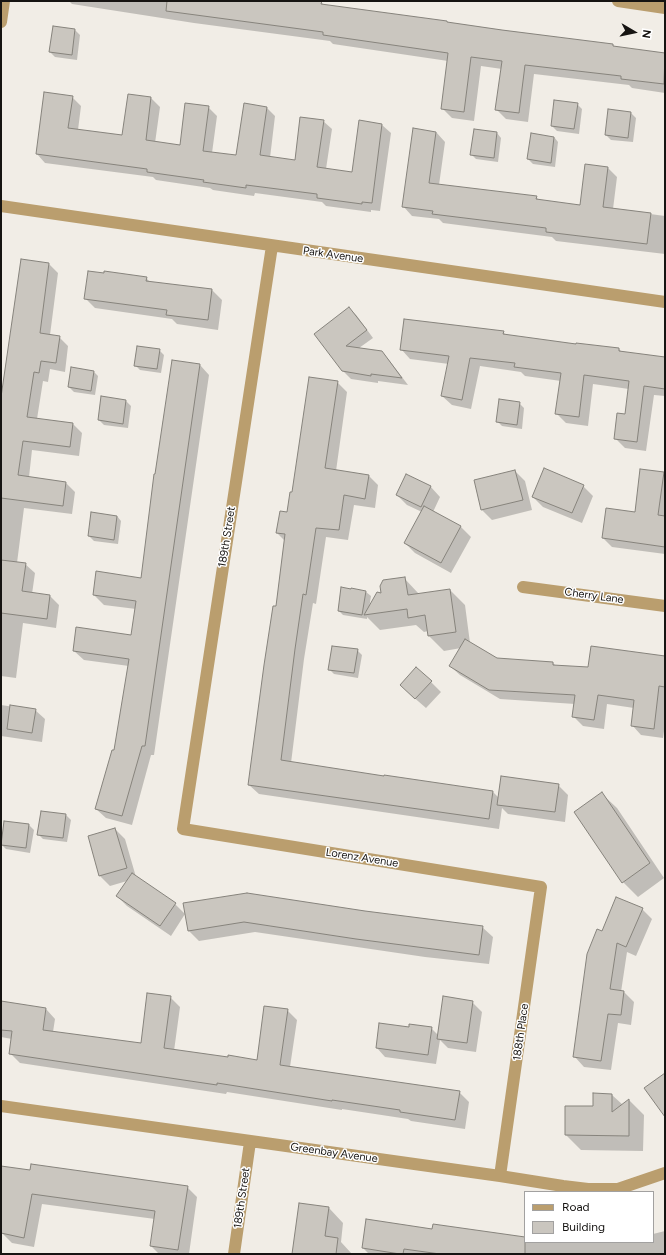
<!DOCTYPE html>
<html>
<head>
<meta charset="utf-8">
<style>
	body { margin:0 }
	#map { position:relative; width:666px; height:1255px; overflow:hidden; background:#f1ede6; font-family:Figtree,sans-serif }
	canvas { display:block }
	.frame { position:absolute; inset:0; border:2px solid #161412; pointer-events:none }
	.legend { position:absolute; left:524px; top:1191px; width:130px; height:52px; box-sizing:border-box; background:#fff; border:1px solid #a2a1a0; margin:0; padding:5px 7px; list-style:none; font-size:12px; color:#161412 }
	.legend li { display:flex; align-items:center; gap:8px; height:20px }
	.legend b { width:20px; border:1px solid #a2a1a0 }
	.north { position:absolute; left:614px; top:12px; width:40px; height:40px; -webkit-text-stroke:3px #fff; paint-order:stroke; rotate:99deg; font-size:11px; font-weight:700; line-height:16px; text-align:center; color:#161412 }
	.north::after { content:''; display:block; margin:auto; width:14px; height:18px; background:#161412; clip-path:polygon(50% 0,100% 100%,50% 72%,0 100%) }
</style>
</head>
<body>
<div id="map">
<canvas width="666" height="1255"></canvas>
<div class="frame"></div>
<ul class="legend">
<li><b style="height:5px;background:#ba9e6e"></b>Road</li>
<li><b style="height:11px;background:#cac6bf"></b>Building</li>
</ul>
<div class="north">N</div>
</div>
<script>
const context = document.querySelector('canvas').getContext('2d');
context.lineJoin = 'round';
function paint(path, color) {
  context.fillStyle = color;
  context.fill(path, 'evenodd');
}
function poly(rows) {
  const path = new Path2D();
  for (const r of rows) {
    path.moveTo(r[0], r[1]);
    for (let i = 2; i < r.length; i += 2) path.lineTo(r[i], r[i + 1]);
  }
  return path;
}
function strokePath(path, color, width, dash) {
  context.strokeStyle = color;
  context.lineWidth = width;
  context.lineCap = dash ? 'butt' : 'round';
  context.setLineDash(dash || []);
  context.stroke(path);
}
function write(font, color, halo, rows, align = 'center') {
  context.font = font + ' Figtree,sans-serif';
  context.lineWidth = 3;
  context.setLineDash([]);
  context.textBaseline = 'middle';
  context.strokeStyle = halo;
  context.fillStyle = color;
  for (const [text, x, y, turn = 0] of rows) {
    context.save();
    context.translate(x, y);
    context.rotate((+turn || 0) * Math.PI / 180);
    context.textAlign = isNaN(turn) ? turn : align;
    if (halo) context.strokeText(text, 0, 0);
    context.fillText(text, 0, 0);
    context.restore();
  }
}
paint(poly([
	[69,1,312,1,321,2,325,6,613,45,615,48,665,54,665,93,632,88,629,85,534,74,528,122,506,119,496,109,502,69,481,66,474,121,452,118,442,108,448,61,333,44,330,41,194,23,72,4],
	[53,27,75,30,80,35,77,60,55,57,50,52],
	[129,95,151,98,160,107,155,143,181,146,208,107,217,116,212,153,237,156,266,107,275,116,270,158,295,161,323,121,332,129,326,169,353,173,360,122,382,125,391,133,380,211,371,210,371,212,326,206,322,202,255,193,254,196,213,190,210,188,156,180,153,177,45,163,37,154,72,97,81,106,78,130,123,136],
	[577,104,582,109,579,134,557,131,552,126],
	[609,110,631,113,636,118,633,142,611,140,606,135],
	[436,132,445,142,439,185,536,197,540,201,581,206,586,165,608,168,617,177,613,209,665,216,665,254,556,241,552,237,443,223,439,219,412,216,403,206],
	[497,133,501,138,498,162,476,159,471,154],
	[554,137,558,142,555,167,533,164,528,159],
	[49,264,58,273,50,335,59,337,68,346,65,372,50,369,48,382,43,381,37,419,73,424,82,433,79,456,32,450,29,477,65,482,75,492,72,514,24,508,17,563,25,564,35,573,32,594,50,596,59,605,56,628,23,623,16,678,1,676,1,407],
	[105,274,146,278,150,282,212,290,222,300,218,330,177,324,172,319,95,308,85,298],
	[349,308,357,316,373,338,359,348,381,352,389,360,408,385,378,381,378,383,351,379,343,371],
	[503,332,507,336,619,349,622,352,665,358,665,396,654,395,646,451,625,448,615,438,626,415,629,389,593,384,588,426,566,423,557,414,561,381,525,376,521,372,480,366,471,409,452,405,442,396,449,364,410,359,401,349],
	[159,350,164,355,161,373,140,370,135,365],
	[200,365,209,375,154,755,151,755,132,825,106,818,96,809,115,752,129,666,84,660,74,651,132,636,136,609,104,605,94,595,142,579],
	[94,372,98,376,95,395,74,392,69,387],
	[337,382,347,392,336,471,369,476,378,485,375,508,354,505,348,540,326,537,316,604,313,603,304,659,291,763,493,792,499,798,558,785,568,795,565,822,508,814,502,808,499,829,259,794,249,785,277,607,285,541,277,533,288,513,293,493],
	[102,398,126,401,131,406,128,428,104,425,99,420],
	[519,403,524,408,522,429,502,426,498,422],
	[515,471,525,481,532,510,492,520,482,510,475,481],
	[663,473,665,475,665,554,612,547,603,538,636,513],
	[430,486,440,497,433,512,461,527,471,537,451,573,415,553,405,543,422,512,407,505,397,495],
	[583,486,593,496,582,523,543,507,533,497],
	[117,516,121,521,118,544,94,541,89,536],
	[404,578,419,594,450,590,465,605,470,643,496,659,552,662,556,666,589,668,665,657,665,724,663,738,641,735,632,725,634,708,607,704,604,729,583,726,573,716,575,704,500,699,460,675,450,666,461,648,444,651,429,636,428,631,424,632,416,625,380,630,367,617,367,619,343,615,339,611,366,592,371,596,369,609,382,594],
	[357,650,362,655,358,678,334,674,329,669],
	[431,682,441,692,426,708,411,695],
	[1,705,35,710,45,719,42,742,1,736],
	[602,794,617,808,664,878,638,897,623,882],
	[42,812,66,815,71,820,67,842,43,839,38,834],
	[5,822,29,825,34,830,30,853,6,849,1,844],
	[115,829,125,839,136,877,175,904,185,914,171,936,127,906,117,896,127,881,110,886,100,876,89,837],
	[247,894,365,912,482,927,493,937,489,964,425,957,255,932,199,941,189,931],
	[642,909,652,919,636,956,627,952,621,992,624,992,634,1002,631,1025,618,1023,611,1070,584,1067,574,1056,602,932],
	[170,997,180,1007,174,1051,258,1061,287,1010,297,1020,290,1067,459,1092,469,1102,465,1129,411,1121,408,1119,342,1109,342,1110,227,1092,226,1094,20,1063,10,1053,12,1039,1,1037,1,1002,46,1009,55,1019,53,1032,142,1044],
	[472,1002,482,1012,476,1052,448,1048,440,1040,436,1064,385,1057,377,1048,409,1028,431,1028,439,1036],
	[612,1095,623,1105,629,1100,644,1115,643,1151,581,1150,566,1135,594,1107],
	[1,1167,187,1187,197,1197,189,1254,159,1254,151,1246,155,1219,42,1204,34,1247,12,1243,2,1233],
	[329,1208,343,1223,341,1242,352,1254,293,1254],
	[433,1231,525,1238,525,1242,653,1242,653,1234,665,1231,665,1254,369,1254,363,1248]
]), '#0003');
const building = poly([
	[167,1,322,1,321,4,447,21,447,22,502,30,613,44,613,46,665,53,664,84,621,79,621,76,525,65,519,113,495,110,502,61,471,57,464,112,441,109,448,53,323,35,323,32,166,11,167,1],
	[53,26,75,29,72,55,49,52,53,26],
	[44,92,73,96,68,128,122,135,128,94,151,97,146,140,180,145,185,103,209,106,203,151,236,155,244,103,267,107,260,155,295,160,300,117,324,120,317,167,352,172,359,120,382,124,372,203,362,202,362,204,317,198,317,194,246,185,246,188,203,182,204,180,147,172,147,169,36,154,44,92],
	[554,100,578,103,574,129,551,126,554,100],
	[608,109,631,112,628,138,605,135,608,109],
	[413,128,436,132,429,183,537,196,536,199,580,205,585,164,608,167,603,207,651,213,647,244,546,232,546,228,432,214,433,211,402,207,413,128],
	[474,129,497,132,494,158,470,155,474,129],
	[531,133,554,137,551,163,527,159,531,133],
	[21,259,49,263,40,333,60,336,56,363,41,361,39,373,34,372,27,417,73,423,70,447,23,441,18,475,66,482,63,506,1,498,1,397,21,259],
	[88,271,104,273,104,271,147,277,146,281,212,289,208,320,166,315,167,310,84,299,88,271],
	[349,307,367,330,346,346,382,351,402,378,371,374,371,376,342,371,314,334,349,307],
	[404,319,504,331,503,334,576,344,576,343,619,348,619,351,665,357,665,389,644,386,637,442,614,439,617,413,625,414,629,381,584,375,579,417,555,414,561,373,514,367,515,363,470,358,462,400,441,396,449,356,400,350,404,319],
	[137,346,160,349,157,369,134,366,137,346],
	[172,360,200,364,145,746,142,746,122,816,95,809,112,750,114,750,129,659,73,651,76,627,131,635,136,601,93,595,96,571,141,578,154,474,155,474,172,360],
	[71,367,94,371,91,391,68,387,71,367],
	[309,377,338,381,325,468,369,475,365,499,344,495,339,530,316,528,306,595,303,594,295,649,281,760,384,776,384,775,493,791,489,819,248,785,264,665,273,606,276,606,285,534,276,533,280,511,287,512,290,492,292,492,309,377],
	[101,396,126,400,123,424,98,420,101,396],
	[499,399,520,402,517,425,496,422,499,399],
	[544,468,584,485,572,513,532,497,544,468],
	[640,469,664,472,658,515,665,516,665,547,602,538,606,508,635,512,640,469],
	[515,470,523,500,481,510,474,480,515,470],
	[406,474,431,486,421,507,396,495,406,474],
	[424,506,461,526,441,563,404,543,424,506],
	[91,512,117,516,114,540,88,536,91,512],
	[1,560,26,563,22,591,50,595,47,619,1,613,1,560],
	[405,577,408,595,450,589,456,632,428,636,425,615,408,618,407,609,364,615,377,592,381,593,380,586,383,580,405,577],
	[341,587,351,589,351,588,366,591,362,615,338,611,341,587],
	[465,639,497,658,553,662,553,665,588,667,591,646,665,656,665,687,659,686,654,729,631,726,634,700,598,695,594,720,572,717,575,695,489,690,449,666,465,639],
	[332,646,358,649,354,673,328,670,332,646],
	[416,667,432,681,415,699,400,685,416,667],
	[10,705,36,709,32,733,7,729,10,705],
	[501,776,559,784,555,812,497,805,501,776],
	[602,792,650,863,622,883,574,812,602,792],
	[41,811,66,814,63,838,37,835,41,811],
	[4,821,29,824,26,848,1,845,4,821],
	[115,828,127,868,99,876,88,836,115,828],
	[132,873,176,903,160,926,116,896,132,873],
	[247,893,365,911,483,926,479,955,356,939,244,922,188,931,183,903,247,893],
	[616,897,643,908,626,947,617,943,610,989,624,991,621,1015,608,1014,601,1061,573,1057,587,954,597,929,602,931,616,897],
	[147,993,171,996,164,1048,228,1057,228,1055,257,1060,264,1006,288,1009,280,1065,460,1091,455,1120,400,1112,400,1110,332,1100,332,1101,217,1083,217,1085,9,1054,12,1031,1,1030,1,1001,46,1008,43,1030,141,1043,147,993],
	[443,996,473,1001,467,1043,437,1039,443,996],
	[379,1023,409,1027,409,1024,432,1027,428,1055,376,1048,379,1023],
	[665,1073,665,1117,644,1088,665,1073],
	[593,1093,612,1094,612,1112,629,1099,629,1136,565,1135,565,1106,593,1106,593,1093],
	[31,1164,188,1186,178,1250,150,1246,155,1211,32,1194,24,1238,1,1233,1,1166,30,1170,31,1164],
	[299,1203,329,1207,325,1236,338,1238,336,1254,292,1254,299,1203],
	[366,1219,432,1229,433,1224,525,1237,525,1254,440,1254,404,1249,403,1254,400,1254,362,1248,366,1219]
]);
paint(building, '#cac6bf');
strokePath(building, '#86837c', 1);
strokePath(poly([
	[618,1,665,8],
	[1,22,4,1],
	[1,206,665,302],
	[272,246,183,829,541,887,500,1176],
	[523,587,665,606],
	[1,1106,500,1176,563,1186,588,1189,618,1189,665,1173],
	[234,1254,250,1142]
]), '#ba9e6e', 12);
write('11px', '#161412', '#fff', [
	["Park Avenue",333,255,8],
	["189th Street",227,537,-81],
	["Cherry Lane",594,596,8],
	["Lorenz Avenue",362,858,9],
	["188th Place",521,1032,-82],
	["Greenbay Avenue",334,1153,8],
	["189th Street",242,1198,-82]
]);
</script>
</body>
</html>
